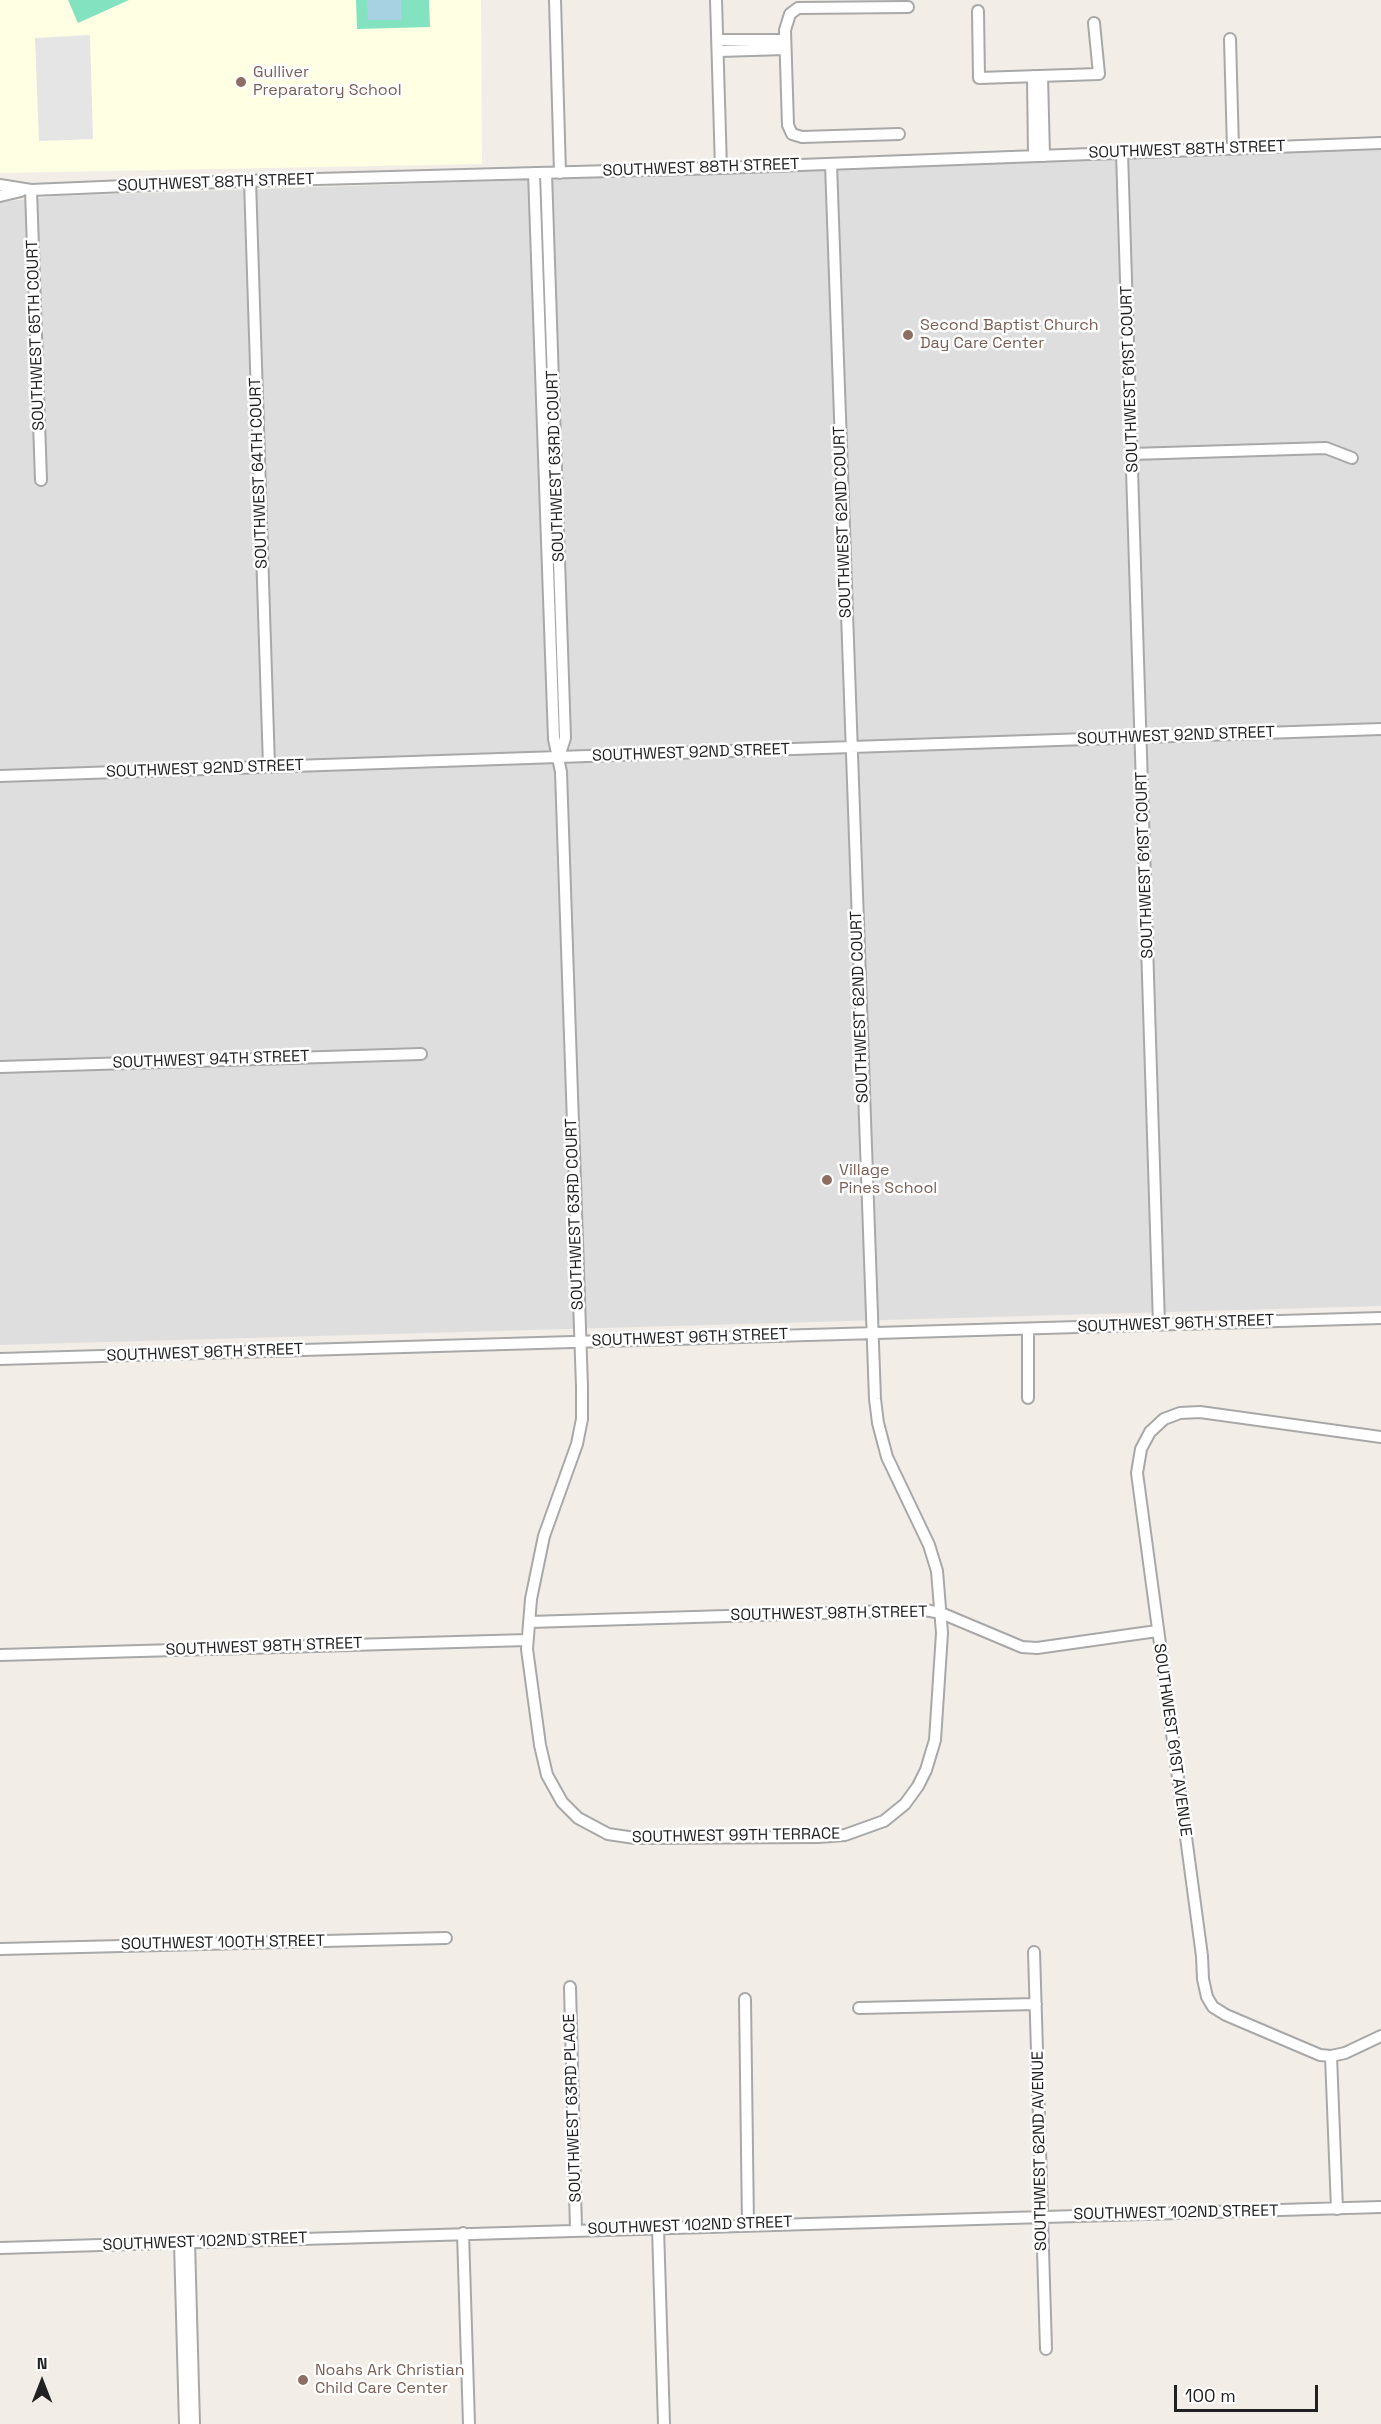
<!DOCTYPE html>
<html>
<head>
<meta charset="utf-8">
<style>
	body { margin:0 }
	#map { position:relative; width:1381px; height:2424px; overflow:hidden; background:#f2eee7; font-family:"Space Grotesk",sans-serif }
	canvas { display:block }
	.north { position:absolute; left:12px; top:2352px; width:60px; height:60px; -webkit-text-stroke:4px #fff; paint-order:stroke; rotate:0deg; font-size:16px; font-weight:700; line-height:24px; text-align:center; color:#212121 }
	.north::after { content:''; display:block; margin:auto; width:21px; height:27px; background:#212121; clip-path:polygon(50% 0,100% 100%,50% 72%,0 100%) }
	.scale { position:absolute; left:1174px; top:2385px; width:144px; height:27px; box-sizing:border-box; border:3px solid #212121; border-top:0; padding-left:8px; font-size:18px; line-height:21px; white-space:nowrap; color:#212121; -webkit-text-stroke:4px #fff; paint-order:stroke }
</style>
</head>
<body>
<div id="map">
<canvas width="1381" height="2424"></canvas>
<div class="north">N</div>
<div class="scale">100 m</div>
</div>
<script>
const context = document.querySelector('canvas').getContext('2d');
context.lineJoin = 'round';
function paint(path, color) {
  context.fillStyle = color;
  context.fill(path, 'evenodd');
}
function poly(rows) {
  const path = new Path2D();
  for (const r of rows) {
    path.moveTo(r[0], r[1]);
    for (let i = 2; i < r.length; i += 2) path.lineTo(r[i], r[i + 1]);
  }
  return path;
}
function strokePath(path, color, width, dash) {
  context.strokeStyle = color;
  context.lineWidth = width;
  context.lineCap = dash ? 'butt' : 'round';
  context.setLineDash(dash || []);
  context.stroke(path);
}
function write(font, color, halo, rows, align = 'center') {
  context.font = font + ' "Space Grotesk",sans-serif';
  context.lineWidth = 5;
  context.setLineDash([]);
  context.textBaseline = 'middle';
  context.strokeStyle = halo;
  context.fillStyle = color;
  for (const [text, x, y, turn = 0] of rows) {
    context.save();
    context.translate(x, y);
    context.rotate((+turn || 0) * Math.PI / 180);
    context.textAlign = isNaN(turn) ? turn : align;
    if (halo) context.strokeText(text, 0, 0);
    context.fillText(text, 0, 0);
    context.restore();
  }
}
paint(poly([
	[1381,149,1381,1306,0,1345,0,202,58,196,1109,160]
]), '#dfdede');
paint(poly([
	[0,0,481,0,482,164,0,173]
]), '#feffe3');
paint(poly([
	[68,0,129,0,78,23],
	[356,0,429,0,430,27,357,29]
]), '#83e3c0');
paint(poly([
	[90,35,93,139,39,141,35,38]
]), '#e5e5e5');
paint(poly([
	[367,0,401,0,401,20,368,20]
]), '#a6d2e1');
const minor = poly([
	[555,0,560,173],
	[716,0,721,168],
	[978,11,979,78,1099,74,1094,23],
	[1230,39,1233,149],
	[719,40,785,40],
	[719,51,785,49],
	[1033,76,1034,156],
	[1042,76,1044,156],
	[899,134,802,137,792,134,788,125,785,30,790,14,798,8,908,7],
	[1122,153,1159,1324],
	[534,173,554,739,561,772,582,1387,582,1419,577,1444,544,1536,531,1599,527,1649,540,1745,547,1775,562,1802,578,1818,608,1834,635,1838,818,1837,845,1835,884,1821,905,1804,918,1786,926,1770,935,1740,942,1633,937,1571,929,1545,887,1457,878,1423,875,1399,831,164],
	[546,173,565,738,559,757],
	[250,181,269,766],
	[0,185,31,190,244,181,721,168,1381,143],
	[31,190,41,480],
	[0,196,21,191],
	[1132,454,1326,448,1352,458],
	[0,776,1381,729],
	[0,1067,421,1054],
	[1028,1329,1028,1398],
	[0,1359,1381,1318],
	[1381,1437,1200,1412,1180,1413,1164,1419,1150,1432,1141,1449,1137,1473,1202,1956,1203,1979,1207,1997,1213,2007,1226,2015,1320,2055,1331,2056,1345,2053,1381,2036],
	[529,1622,925,1610,941,1613,1022,1647,1037,1648,1157,1631],
	[0,1655,527,1640],
	[0,1949,446,1938],
	[1034,1952,1046,2349],
	[570,1987,576,2230],
	[745,1999,748,2225],
	[859,2008,1036,2004],
	[1331,2056,1337,2209],
	[658,2228,664,2424],
	[463,2233,469,2424],
	[189,2242,194,2424],
	[180,2243,185,2424],
	[0,2248,1381,2207]
]);
strokePath(minor, '#a8a8a8', 14);
strokePath(minor, '#fff', 10);
for (const [x, y, r, color] of [
	[241,82,6,"#8d6e63"],
	[908,335,6,"#8d6e63"],
	[827,1180,6,"#8d6e63"],
	[303,2380,6,"#8d6e63"]
]) {
  const dot = new Path2D();
  dot.arc(x, y, r, 0, 2 * Math.PI);
  context.fillStyle = color;
  context.fill(dot);
  strokePath(dot, '#fff', 2);
}
write('16px', '#785e54', '#fff', [
	["Gulliver",253,73],
	["Preparatory School",253,91],
	["Second Baptist Church",920,326],
	["Day Care Center",920,344],
	["Village",839,1171],
	["Pines School",839,1189],
	["Noahs Ark Christian",315,2371],
	["Child Care Center",315,2389]
], 'left');
write('16px', '#212121', '#fff', [
	["SOUTHWEST 88TH STREET",1187,150,-2],
	["SOUTHWEST 88TH STREET",701,168,-2],
	["SOUTHWEST 88TH STREET",216,183,-2],
	["SOUTHWEST 65TH COURT",36,335,-92],
	["SOUTHWEST 61ST COURT",1130,379,-92],
	["SOUTHWEST 63RD COURT",556,466,-92],
	["SOUTHWEST 64TH COURT",259,473,-92],
	["SOUTHWEST 62ND COURT",843,522,-92],
	["SOUTHWEST 92ND STREET",1176,736,-2],
	["SOUTHWEST 92ND STREET",691,753,-2],
	["SOUTHWEST 92ND STREET",205,769,-2],
	["SOUTHWEST 61ST COURT",1145,865,-92],
	["SOUTHWEST 62ND COURT",860,1007,-92],
	["SOUTHWEST 94TH STREET",211,1060,-2],
	["SOUTHWEST 63RD COURT",575,1214,-92],
	["SOUTHWEST 96TH STREET",1176,1324,-2],
	["SOUTHWEST 96TH STREET",690,1338,-2],
	["SOUTHWEST 96TH STREET",205,1353,-2],
	["SOUTHWEST 98TH STREET",829,1614,-1],
	["SOUTHWEST 98TH STREET",264,1647,-2],
	["SOUTHWEST 61ST AVENUE",1172,1740,82],
	["SOUTHWEST 99TH TERRACE",736,1836,-1],
	["SOUTHWEST 100TH STREET",223,1943,-1],
	["SOUTHWEST 63RD PLACE",573,2108,-92],
	["SOUTHWEST 62ND AVENUE",1040,2151,-91],
	["SOUTHWEST 102ND STREET",1176,2213,-1],
	["SOUTHWEST 102ND STREET",690,2226,-2],
	["SOUTHWEST 102ND STREET",205,2242,-2]
]);
</script>
</body>
</html>
